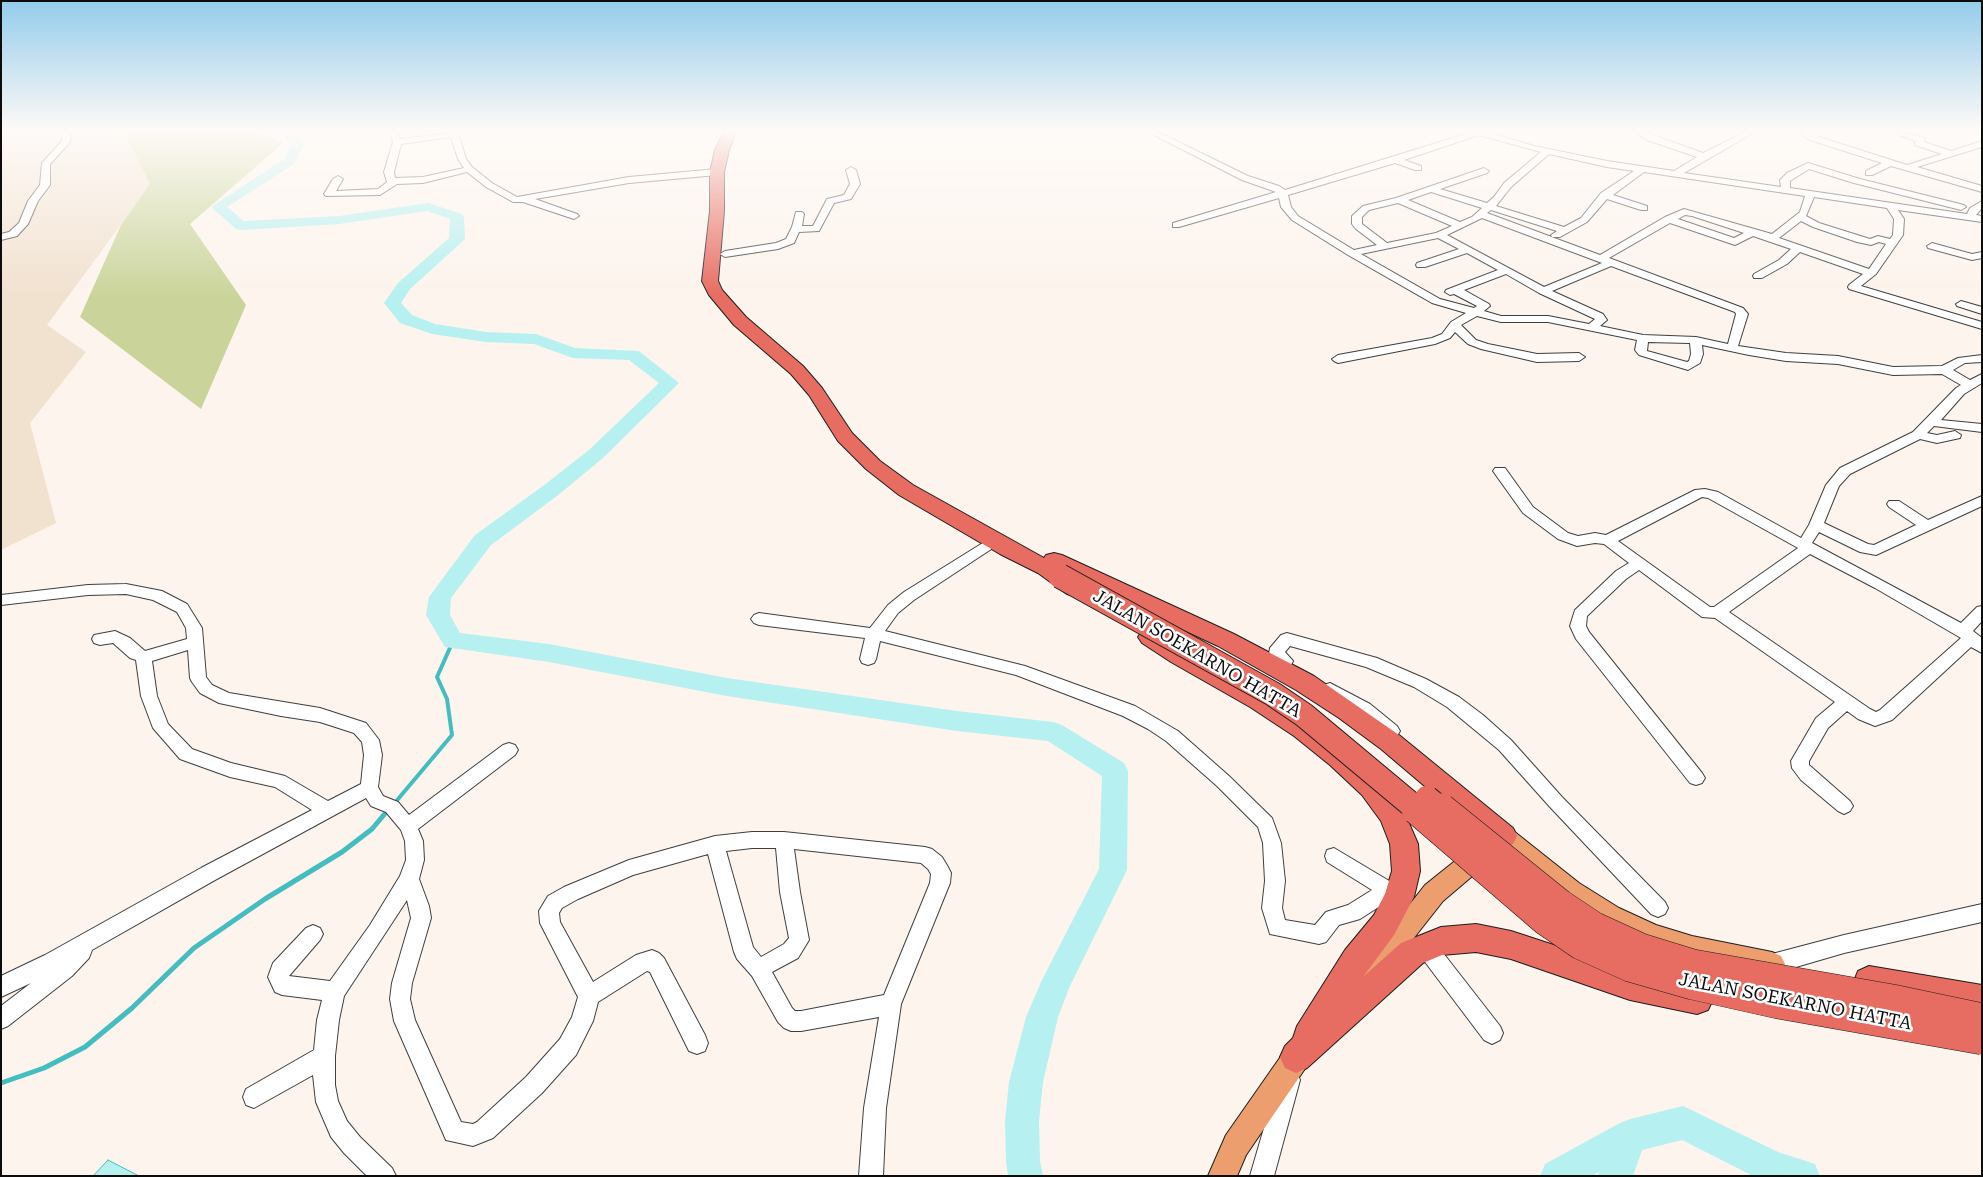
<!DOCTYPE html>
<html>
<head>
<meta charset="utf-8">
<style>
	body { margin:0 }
	#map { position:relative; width:1983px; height:1177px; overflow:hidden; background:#fdf4ed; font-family:"Roboto Serif",serif }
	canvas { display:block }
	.frame { position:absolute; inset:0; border:2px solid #0c0c0c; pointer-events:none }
</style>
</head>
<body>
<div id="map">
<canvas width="1983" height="1177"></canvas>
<div class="frame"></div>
</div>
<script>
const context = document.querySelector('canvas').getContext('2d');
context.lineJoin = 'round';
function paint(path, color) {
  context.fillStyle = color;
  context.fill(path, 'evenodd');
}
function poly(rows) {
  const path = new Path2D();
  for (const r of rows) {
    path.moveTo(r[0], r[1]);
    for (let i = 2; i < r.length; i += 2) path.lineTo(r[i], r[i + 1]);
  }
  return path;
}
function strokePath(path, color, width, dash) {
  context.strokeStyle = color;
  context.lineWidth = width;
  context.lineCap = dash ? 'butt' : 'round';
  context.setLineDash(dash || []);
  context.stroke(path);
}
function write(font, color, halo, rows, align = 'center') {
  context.font = font + ' "Roboto Serif",serif';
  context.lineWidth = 5;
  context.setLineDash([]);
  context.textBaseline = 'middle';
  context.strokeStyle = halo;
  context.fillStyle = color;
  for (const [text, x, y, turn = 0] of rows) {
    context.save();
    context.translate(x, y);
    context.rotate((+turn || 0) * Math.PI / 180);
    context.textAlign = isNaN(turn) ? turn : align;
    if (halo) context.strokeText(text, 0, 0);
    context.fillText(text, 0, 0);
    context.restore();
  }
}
paint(poly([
	[1,132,124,132,151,184,47,325,86,352,30,423,56,523,1,550]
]), '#f1e1cf');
paint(poly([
	[124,132,257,132,283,143,190,224,246,305,201,409,80,317,121,225,150,184]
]), '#cad49a');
const water = poly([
	[108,1160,139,1176,93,1176,108,1160]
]);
paint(water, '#b6f0f0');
strokePath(water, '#44bdc0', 1);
strokePath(poly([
	[393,805,452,735,447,699,437,677,453,641]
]), '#44bdc0', 4);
strokePath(poly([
	[1,1083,44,1068,85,1047,132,1008,194,948,265,899,342,852,372,829,388,810]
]), '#44bdc0', 5);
paint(poly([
	[282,132,297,132,304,145,294,164,227,207,244,221,339,216,428,203,462,214,464,217,465,239,462,242,410,289,401,303,412,315,435,324,486,332,536,334,575,348,639,351,679,383,603,458,557,496,491,545,451,598,450,615,460,633,549,644,727,678,957,711,1053,722,1062,725,1124,763,1128,771,1127,870,1070,986,1058,1017,1043,1082,1039,1121,1040,1161,1043,1176,1008,1176,1006,1161,1005,1121,1009,1082,1026,1017,1042,980,1099,869,1102,776,1048,741,957,731,727,696,549,662,445,647,426,615,429,597,475,535,543,486,589,450,659,383,629,360,573,358,534,344,486,342,432,334,400,323,384,303,398,283,449,238,450,219,427,211,339,224,241,230,236,229,211,207,284,159,290,145,286,135,282,132],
	[1683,1106,1778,1152,1815,1164,1820,1176,1753,1176,1682,1140,1642,1150,1633,1176,1598,1176,1599,1172,1592,1176,1540,1176,1545,1164,1618,1124,1630,1119,1683,1106]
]), '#b6f0f0');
const minor = poly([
	[63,132,71,132,70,142,50,164,50,185,38,201,28,224,17,236,1,240,1,234,9,232,19,223,28,201,40,185,42,163,62,141,63,132],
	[389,132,397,132,400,139,458,132,466,159,472,167,492,183,517,197,629,177,717,169,722,172,717,175,629,183,535,199,577,214,579,216,574,219,523,202,513,202,486,187,467,172,423,183,397,184,380,195,326,196,324,194,333,179,338,176,343,179,336,191,378,189,387,182,384,172,393,142,389,132],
	[451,137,458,159,464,168,423,177,395,178,394,172,401,144,451,137],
	[1148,132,1158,132,1248,176,1279,186,1285,190,1472,132,1487,132,1534,146,1607,161,1674,171,1697,157,1647,140,1635,132,1645,132,1703,153,1745,132,1755,132,1684,173,1781,187,1780,180,1787,173,1808,163,1860,179,1964,205,1966,207,1961,210,1854,183,1809,169,1790,181,1790,188,1967,214,1970,208,1982,201,1982,208,1976,215,1982,216,1982,222,1898,210,1904,219,1903,235,1876,274,1861,286,1982,322,1982,329,1849,289,1848,287,1849,285,1863,274,1800,252,1787,264,1762,278,1754,278,1753,276,1754,274,1779,260,1791,249,1753,236,1735,245,1670,223,1609,258,1743,308,1748,314,1738,346,1786,353,1838,356,1893,367,1942,366,1958,358,1982,355,1982,362,1965,363,1953,370,1970,380,1982,374,1982,383,1964,394,1941,420,1982,424,1982,432,1934,426,1927,433,1937,435,1955,431,1961,435,1960,438,1937,443,1920,439,1850,474,1839,486,1824,523,1868,544,1874,545,1916,525,1889,507,1887,504,1889,501,1899,501,1928,520,1982,496,1982,506,1876,555,1860,552,1819,532,1812,543,1961,623,1977,607,1982,606,1982,621,1973,631,1982,638,1982,653,1971,647,1892,720,1875,726,1858,719,1847,711,1828,728,1809,761,1809,765,1850,801,1853,806,1850,811,1844,814,1838,811,1801,780,1792,768,1791,761,1816,718,1835,702,1715,618,1702,617,1639,570,1626,579,1587,616,1586,626,1589,632,1702,773,1705,778,1702,783,1696,785,1690,783,1576,639,1570,626,1575,610,1616,571,1629,563,1604,544,1595,543,1577,546,1558,539,1523,513,1493,471,1495,468,1505,468,1533,507,1568,533,1578,536,1595,533,1606,535,1695,490,1705,489,1718,492,1801,538,1809,525,1826,485,1840,468,1913,432,1956,388,1961,385,1942,374,1893,375,1838,364,1786,361,1749,355,1702,345,1703,354,1700,363,1688,370,1639,355,1635,350,1637,340,1548,322,1501,322,1477,316,1461,325,1476,340,1488,344,1537,354,1579,353,1585,357,1579,361,1537,362,1481,349,1468,344,1455,332,1450,338,1435,344,1338,363,1334,361,1332,359,1338,355,1432,338,1442,334,1451,322,1466,313,1432,303,1348,255,1292,220,1281,207,1279,198,1179,227,1173,227,1173,223,1276,192,1242,180,1148,132],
	[1479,135,1541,152,1504,183,1494,197,1487,203,1440,189,1487,173,1489,171,1484,168,1396,198,1363,206,1352,216,1352,224,1356,229,1377,245,1354,250,1298,216,1291,207,1288,195,1395,163,1415,170,1421,170,1421,166,1404,160,1479,135],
	[1549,154,1607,167,1634,171,1601,193,1581,218,1564,227,1496,206,1511,187,1549,154],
	[1644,172,1805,196,1800,212,1772,234,1684,209,1665,217,1600,255,1487,213,1491,210,1557,231,1551,235,1552,237,1560,237,1587,222,1607,199,1641,210,1647,210,1647,206,1613,195,1644,172],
	[1431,192,1482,208,1472,217,1460,222,1408,200,1431,192],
	[1814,197,1887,208,1894,219,1893,235,1890,239,1878,236,1870,239,1819,223,1806,216,1814,197],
	[1398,203,1452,226,1436,233,1387,243,1362,224,1362,217,1369,210,1398,203],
	[1685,215,1692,216,1744,233,1734,238,1678,219,1685,215],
	[1482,218,1602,263,1544,287,1447,235,1482,218],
	[1801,221,1813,227,1857,242,1871,245,1879,242,1886,244,1869,269,1779,238,1801,221],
	[1438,238,1459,249,1417,263,1416,265,1417,267,1425,267,1467,253,1498,270,1446,290,1445,292,1450,295,1454,294,1477,306,1474,308,1440,299,1361,254,1438,238],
	[1611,266,1735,312,1736,314,1728,344,1696,337,1643,335,1600,326,1607,320,1603,314,1552,291,1611,266],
	[1506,274,1539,293,1595,319,1589,324,1548,316,1501,316,1484,311,1490,306,1489,304,1464,290,1506,274],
	[1648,342,1690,343,1691,354,1689,361,1687,362,1647,351,1648,342],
	[1702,497,1708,498,1798,548,1714,607,1710,607,1618,541,1702,497],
	[1810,554,1875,588,1961,638,1880,710,1876,712,1870,709,1729,612,1810,554],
	[1798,132,1812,132,1816,136,1907,165,1942,154,1915,145,1915,141,1891,132,1903,132,1924,138,1924,142,1951,151,1982,141,1982,147,1917,167,1982,186,1982,192,1891,166,1872,175,1866,175,1866,171,1882,163,1810,140,1798,132],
	[851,167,856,170,860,184,851,199,834,203,819,231,799,232,794,243,778,249,725,257,720,254,725,251,776,243,786,239,792,227,796,212,802,212,804,214,802,226,813,226,827,199,844,195,850,184,846,170,851,167],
	[1932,243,1972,254,1982,252,1982,258,1972,260,1928,248,1927,246,1932,243],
	[1961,301,1982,307,1982,314,1957,306,1956,304,1961,301],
	[994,536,999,538,1001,541,999,544,914,600,898,613,885,631,1025,666,1135,706,1178,731,1229,776,1272,818,1281,843,1285,881,1282,908,1285,920,1315,925,1326,912,1348,905,1372,890,1327,862,1325,856,1327,850,1334,848,1401,888,1404,894,1401,900,1394,903,1388,901,1360,919,1339,925,1326,942,1319,944,1270,934,1262,908,1265,881,1263,843,1258,827,1217,786,1166,741,1148,729,1123,716,1016,675,880,641,876,659,874,663,868,665,862,663,860,659,865,638,759,625,754,623,751,619,754,615,759,613,870,628,888,605,904,592,994,536],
	[126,584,162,591,187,604,202,628,206,677,212,685,229,693,320,708,366,723,379,740,382,755,378,787,383,796,398,802,409,815,503,745,509,743,515,745,518,750,515,755,418,829,423,841,424,860,419,879,429,906,431,918,412,983,410,999,415,1020,461,1122,473,1124,477,1122,526,1077,560,1039,572,1017,578,997,540,923,539,911,548,896,564,887,629,860,715,836,752,832,784,832,925,847,932,849,942,857,948,867,951,873,950,883,901,1004,886,1108,883,1176,859,1176,864,1108,879,1017,801,1031,791,1031,784,1028,778,1022,752,976,737,959,734,952,708,854,633,875,578,899,562,908,559,913,560,922,593,982,636,955,652,950,659,953,664,958,705,1035,708,1043,705,1051,697,1054,689,1051,650,972,647,971,598,1002,593,1021,576,1055,542,1093,493,1138,473,1146,446,1140,394,1021,390,999,392,983,411,918,407,900,344,996,339,1020,335,1056,335,1085,338,1101,347,1121,360,1137,392,1168,396,1176,367,1176,344,1153,331,1137,316,1102,313,1075,254,1108,246,1105,243,1097,246,1089,314,1050,317,1020,322,1000,282,995,275,992,268,977,273,963,306,928,313,925,320,928,323,934,320,940,289,976,330,981,370,925,400,876,406,860,405,841,401,830,386,812,371,806,366,798,215,880,92,950,89,958,72,976,8,1026,1,1029,1,1006,31,983,1,997,1,976,45,955,201,868,312,810,275,787,230,777,180,759,153,728,141,696,136,660,130,658,113,643,100,645,94,643,92,639,94,635,115,631,130,638,145,651,187,639,186,628,177,612,153,600,126,594,88,595,1,605,1,595,88,585,126,584],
	[188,650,190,678,192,682,200,693,219,703,281,716,320,722,354,733,362,742,364,755,361,784,328,801,285,776,231,763,192,749,168,724,157,696,152,661,188,650],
	[752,848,776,848,780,892,789,938,784,944,761,957,753,947,726,851,752,848],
	[794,849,921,863,928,869,931,874,930,883,884,995,801,1011,795,1011,792,1008,772,972,798,958,809,940,800,892,794,849],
	[1287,633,1377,658,1426,679,1459,697,1483,715,1511,740,1562,797,1665,902,1668,908,1665,914,1658,917,1651,914,1550,807,1499,750,1447,707,1414,687,1366,667,1290,646,1285,652,1293,661,1291,665,1284,672,1278,674,1272,672,1270,668,1275,661,1269,654,1270,648,1281,635,1287,633],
	[1330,683,1370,704,1397,726,1400,731,1397,736,1391,738,1385,736,1358,714,1324,693,1322,689,1324,685,1330,683],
	[1982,904,1982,922,1844,953,1772,974,1765,971,1762,964,1765,957,1772,954,1844,935,1982,904],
	[1426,938,1433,940,1500,1026,1503,1033,1500,1040,1492,1044,1484,1040,1419,954,1416,947,1419,940,1426,938],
	[1289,1069,1297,1072,1300,1080,1274,1176,1250,1176,1278,1080,1281,1072,1289,1069]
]);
const major = poly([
	[1503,826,1511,829,1579,883,1619,908,1656,925,1692,936,1772,952,1781,956,1785,964,1781,972,1772,976,1692,960,1642,943,1601,924,1561,899,1503,850,1443,901,1406,948,1357,1004,1348,1008,1339,1004,1335,995,1339,986,1388,932,1425,885,1495,829,1503,826],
	[1303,1035,1313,1039,1316,1048,1313,1057,1246,1155,1237,1176,1208,1176,1226,1135,1293,1039,1303,1035]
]);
const highway = poly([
	[724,132,736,132,729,150,724,172,724,211,718,281,722,290,746,317,803,366,822,388,852,433,880,461,913,485,1044,558,1046,555,1054,553,1062,555,1234,634,1314,676,1399,735,1513,828,1517,836,1513,844,1503,848,1493,844,1381,749,1339,718,1296,690,1218,646,1083,583,1086,588,1083,594,1075,596,1067,594,1038,573,1000,554,899,495,866,469,838,441,809,395,791,374,734,325,709,295,702,281,710,211,710,172,715,150,724,132],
	[1150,628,1158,631,1187,650,1268,693,1312,722,1380,779,1402,807,1418,844,1420,871,1414,897,1394,935,1363,977,1401,943,1441,927,1476,924,1511,931,1630,970,1697,984,1708,988,1713,999,1708,1010,1697,1014,1630,1000,1511,959,1476,952,1442,955,1423,963,1307,1068,1296,1073,1285,1068,1280,1057,1285,1046,1293,1038,1297,1026,1345,950,1374,915,1385,894,1392,871,1390,844,1381,821,1362,795,1330,765,1294,736,1250,707,1171,662,1142,643,1138,637,1142,631,1150,628],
	[1869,966,1982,985,1982,1015,1869,996,1858,991,1854,981,1858,971,1869,966]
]);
strokePath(minor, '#3f3f3f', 2);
strokePath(major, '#1d1d1d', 2);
strokePath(highway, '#1d1d1d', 2);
paint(minor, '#fff');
paint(major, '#ec9e6e');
paint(highway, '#e76c61');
const highwayBridgeFar1 = poly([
	[1060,576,1273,694,1304,715,1419,811],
	[1427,798,1443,811]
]);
const highwayBridge = poly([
	[1417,809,1546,920,1581,944,1630,966,1693,984,1778,1003,1982,1039],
	[1441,809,1560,905,1593,927,1641,949,1693,965,1892,1000,1982,1019]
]);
strokePath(highwayBridgeFar1, '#1d1d1d', 26, []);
strokePath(highwayBridge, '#1d1d1d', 32, []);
strokePath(highwayBridgeFar1, '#e76c61', 24);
strokePath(highwayBridge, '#e76c61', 31);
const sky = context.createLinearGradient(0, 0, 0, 297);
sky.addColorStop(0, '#94cceb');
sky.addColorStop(0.44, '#fefaf7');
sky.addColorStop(1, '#fefaf700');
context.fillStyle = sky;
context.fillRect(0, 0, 1983, 297);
write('18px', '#0c0c0c', '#fff', [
	["JALAN SOEKARNO HATTA",1197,654,30],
	["JALAN SOEKARNO HATTA",1795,1002,11]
]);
</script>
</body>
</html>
